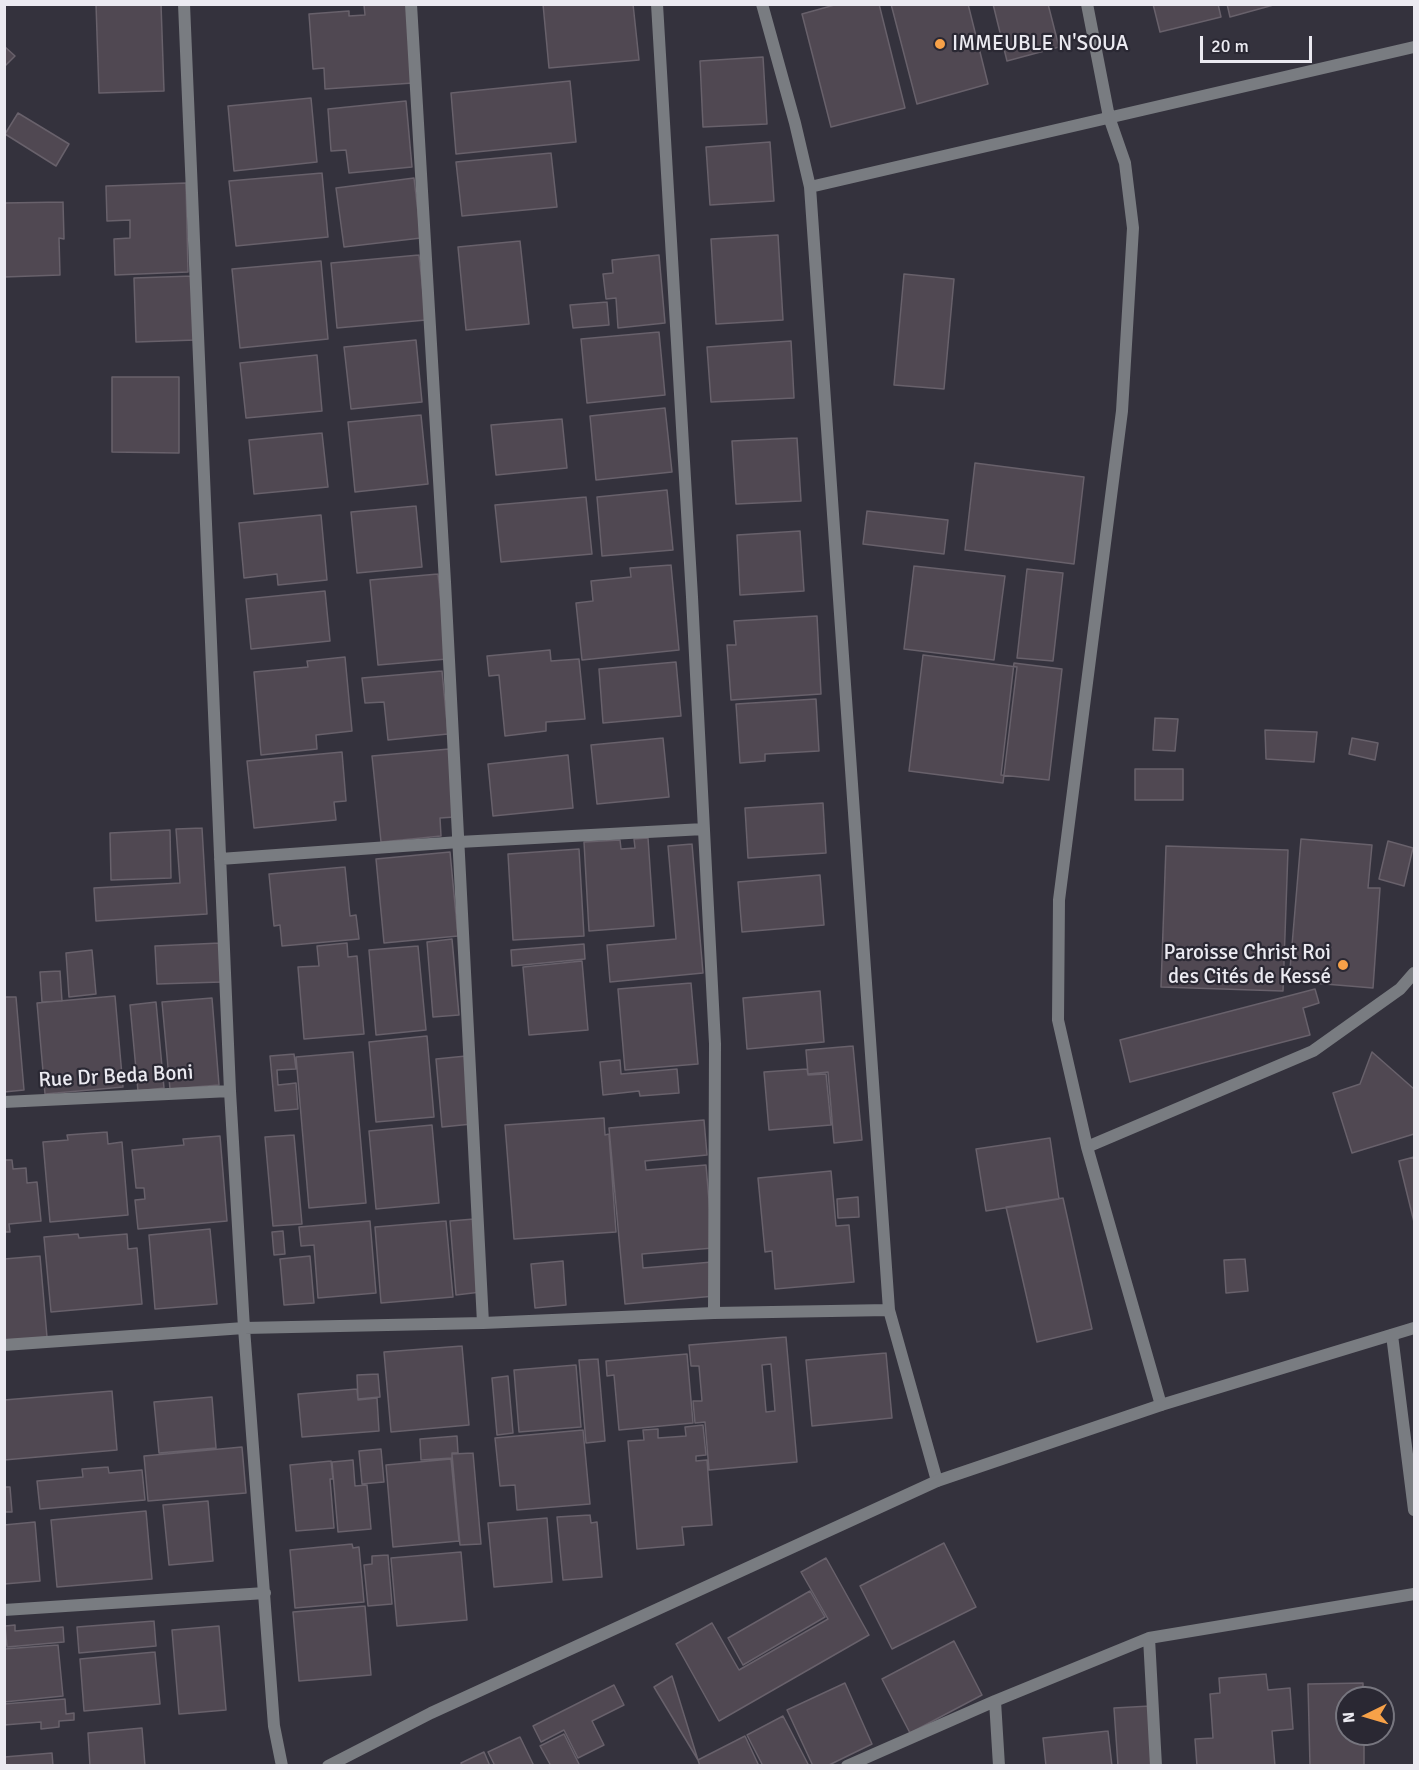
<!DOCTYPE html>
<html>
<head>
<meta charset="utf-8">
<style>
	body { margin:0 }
	#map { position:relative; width:1419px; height:1770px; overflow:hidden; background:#34323d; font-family:Signika,sans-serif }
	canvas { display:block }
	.frame { position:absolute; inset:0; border:6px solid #ebeaf1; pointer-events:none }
	.north { position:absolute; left:1335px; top:1686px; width:60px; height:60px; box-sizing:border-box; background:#2a2833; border:2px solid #77767f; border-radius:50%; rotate:265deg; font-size:16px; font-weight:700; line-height:24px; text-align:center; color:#ebeaf1 }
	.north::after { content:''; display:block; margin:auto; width:21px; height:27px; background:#f7a148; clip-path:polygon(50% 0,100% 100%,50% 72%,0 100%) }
	.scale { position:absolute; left:1200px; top:36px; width:112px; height:27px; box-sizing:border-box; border:3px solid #ebeaf1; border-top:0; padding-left:8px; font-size:18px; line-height:21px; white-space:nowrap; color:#ebeaf1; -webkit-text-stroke:4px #2a2833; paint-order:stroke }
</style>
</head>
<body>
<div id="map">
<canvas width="1419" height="1770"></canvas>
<div class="frame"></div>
<div class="north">N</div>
<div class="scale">20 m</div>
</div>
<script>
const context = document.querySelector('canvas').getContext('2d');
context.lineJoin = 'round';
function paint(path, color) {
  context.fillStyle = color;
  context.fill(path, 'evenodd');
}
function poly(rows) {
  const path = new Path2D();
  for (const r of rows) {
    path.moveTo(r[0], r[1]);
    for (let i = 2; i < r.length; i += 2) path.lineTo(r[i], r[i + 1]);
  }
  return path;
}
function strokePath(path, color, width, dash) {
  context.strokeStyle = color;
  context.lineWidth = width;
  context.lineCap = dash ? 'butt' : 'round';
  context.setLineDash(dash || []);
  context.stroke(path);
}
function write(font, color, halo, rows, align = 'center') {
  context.font = font + ' Signika,sans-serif';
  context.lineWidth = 4.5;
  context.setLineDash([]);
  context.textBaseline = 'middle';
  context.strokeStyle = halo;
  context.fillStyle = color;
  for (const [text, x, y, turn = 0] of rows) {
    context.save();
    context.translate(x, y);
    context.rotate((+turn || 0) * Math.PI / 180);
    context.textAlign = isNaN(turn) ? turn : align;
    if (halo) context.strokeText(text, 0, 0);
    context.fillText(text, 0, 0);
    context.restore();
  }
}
const building = poly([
	[96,4,161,4,164,91,99,93,96,4],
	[407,4,413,83,325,89,324,68,313,69,309,14,349,11,349,16,365,15,364,5,407,4],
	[543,4,633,4,639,60,549,68,543,4],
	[838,4,879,4,905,108,831,127,802,14,838,4],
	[891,4,968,4,988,84,917,104,891,4],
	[993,4,1048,4,1059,47,1007,61,993,4],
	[1153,4,1218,4,1221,17,1160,32,1153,4],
	[1227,4,1277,4,1230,17,1227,4],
	[4,46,15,56,4,67,4,46],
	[763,57,767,124,703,127,700,61,763,57],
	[570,81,576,142,456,154,451,93,570,81],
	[311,98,317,162,234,171,228,106,311,98],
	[406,101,412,167,349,173,346,150,331,151,328,109,406,101],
	[18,113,69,144,56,166,5,134,18,113],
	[770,142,774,201,710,205,706,147,770,142],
	[551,153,557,207,462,216,456,162,551,153],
	[322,173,328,237,236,246,229,181,322,173],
	[414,178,421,238,344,247,336,188,414,178],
	[186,183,188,272,115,275,114,239,130,238,130,220,107,221,106,186,186,183],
	[63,202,64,239,59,238,60,275,4,277,4,203,63,202],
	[778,235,783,320,716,324,711,239,778,235],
	[520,241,529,324,466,330,458,247,520,241],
	[419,255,426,320,337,328,331,263,419,255],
	[659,255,665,323,618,328,616,298,606,299,603,274,613,273,612,260,659,255],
	[321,261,328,339,240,348,232,269,321,261],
	[904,274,954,279,944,389,894,385,904,274],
	[193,276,196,340,136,342,134,278,193,276],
	[607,302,609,325,573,328,570,305,607,302],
	[659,332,665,395,587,403,581,339,659,332],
	[416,340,422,402,351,409,344,347,416,340],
	[791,341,794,398,711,402,707,347,791,341],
	[317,355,322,411,246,418,240,363,317,355],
	[112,377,179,377,179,453,112,452,112,377],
	[665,408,672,472,596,480,590,416,665,408],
	[421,415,428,484,355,492,348,422,421,415],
	[562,419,567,468,496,475,491,425,562,419],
	[322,433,328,487,254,494,249,440,322,433],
	[797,438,801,501,736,504,732,441,797,438],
	[975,463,1084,477,1074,564,965,550,975,463],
	[667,490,673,550,602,556,597,497,667,490],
	[586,497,592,554,501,562,495,505,586,497],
	[416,506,422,567,357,573,351,512,416,506],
	[867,511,948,520,944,554,863,544,867,511],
	[321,515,327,580,278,585,277,574,244,578,239,523,321,515],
	[800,531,804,591,740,595,737,535,800,531],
	[671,565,679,650,582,660,576,603,593,601,591,581,631,577,630,568,671,565],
	[914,566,1005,576,994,660,904,649,914,566],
	[1027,569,1063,573,1053,661,1017,658,1027,569],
	[438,574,447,659,378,665,370,580,438,574],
	[325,591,330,641,251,649,246,599,325,591],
	[817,616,821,694,731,700,727,645,736,645,734,621,817,616],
	[550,650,551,661,579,659,585,719,546,722,546,731,505,736,499,675,489,676,487,656,550,650],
	[923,655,1017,667,1003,783,909,771,923,655],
	[345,657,352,731,316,735,317,749,261,755,254,672,308,667,307,661,345,657],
	[676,662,681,716,603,723,599,669,676,662],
	[1014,663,1062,669,1049,780,1001,775,1014,663],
	[442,671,448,734,388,740,384,702,365,703,362,678,442,671],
	[816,699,819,751,765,754,765,761,740,763,736,704,816,699],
	[1155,718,1178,719,1175,751,1153,750,1155,718],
	[1265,730,1317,732,1314,762,1266,759,1265,730],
	[663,738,669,797,597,804,591,745,663,738],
	[1352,738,1378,743,1375,760,1349,754,1352,738],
	[449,749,455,817,440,818,441,836,381,842,372,756,449,749],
	[342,752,346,801,334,802,336,820,254,828,247,761,342,752],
	[568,755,573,808,493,816,488,764,568,755],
	[1135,769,1183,769,1183,800,1135,800,1135,769],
	[823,803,826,853,748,858,745,808,823,803],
	[202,828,207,914,96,921,94,888,180,883,176,829,202,828],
	[170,830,171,878,111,880,110,833,170,830],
	[648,838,654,926,589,931,584,842,620,840,621,849,635,848,634,839,648,838],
	[1301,839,1372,845,1368,888,1380,888,1373,988,1289,981,1301,839],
	[1388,841,1413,848,1404,886,1379,879,1388,841],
	[692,844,703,973,610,982,607,945,676,939,668,846,692,844],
	[1166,846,1288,850,1283,991,1161,987,1166,846],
	[579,849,584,936,513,940,508,854,579,849],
	[450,852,458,936,384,943,376,859,450,852],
	[345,867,350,916,356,915,359,939,282,946,280,925,274,926,269,874,345,867],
	[820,875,824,925,742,932,738,882,820,875],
	[452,939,459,1015,433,1017,427,942,452,939],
	[220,943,222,982,157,984,155,946,220,943],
	[347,943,348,957,357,956,364,1034,304,1039,298,967,319,966,317,946,347,943],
	[584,944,585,959,512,966,511,950,584,944],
	[418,946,426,1030,376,1035,369,950,418,946],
	[92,950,96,994,69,997,66,953,92,950],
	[582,961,588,1030,529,1035,523,967,582,961],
	[60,971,62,1001,42,1002,40,972,60,971],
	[691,983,698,1064,625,1070,618,989,691,983],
	[1315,989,1319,1003,1303,1008,1310,1035,1130,1082,1120,1040,1315,989],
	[820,991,824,1042,747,1049,743,998,820,991],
	[115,996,123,1087,45,1094,37,1003,115,996],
	[4,997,16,997,24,1090,4,1092,4,997],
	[212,998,219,1085,170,1089,162,1002,212,998],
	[156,1002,164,1088,138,1091,130,1005,156,1002],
	[427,1036,434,1117,376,1122,369,1042,427,1036],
	[853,1046,862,1140,834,1143,828,1072,808,1074,806,1050,853,1046],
	[353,1052,366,1203,309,1208,296,1057,353,1052],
	[1372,1052,1414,1089,1414,1134,1352,1153,1333,1093,1360,1084,1372,1052],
	[294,1054,296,1069,277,1070,278,1085,296,1083,298,1109,275,1111,270,1056,294,1054],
	[466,1056,472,1124,442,1127,436,1059,466,1056],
	[620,1060,621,1074,677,1069,679,1093,640,1096,639,1091,603,1095,600,1062,620,1060],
	[807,1069,808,1075,826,1074,831,1125,769,1130,764,1072,807,1069],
	[604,1118,605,1135,609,1134,616,1232,514,1239,505,1125,604,1118],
	[704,1120,707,1155,645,1161,646,1170,706,1165,713,1248,642,1254,643,1268,712,1262,715,1296,625,1304,609,1128,704,1120],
	[432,1125,439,1203,376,1209,369,1131,432,1125],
	[107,1132,108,1144,122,1142,128,1215,50,1222,43,1142,68,1140,67,1135,107,1132],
	[294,1135,302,1224,273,1226,265,1137,294,1135],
	[220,1136,227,1221,138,1229,135,1200,145,1199,144,1188,136,1188,132,1150,184,1145,183,1139,220,1136],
	[1050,1138,1059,1199,986,1211,976,1149,1050,1138],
	[1414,1157,1414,1222,1399,1161,1414,1157],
	[4,1160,12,1160,13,1169,26,1168,27,1183,37,1182,41,1221,9,1224,10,1232,4,1232,4,1160],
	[831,1171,836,1226,849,1225,854,1282,775,1289,772,1251,765,1252,758,1178,831,1171],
	[858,1197,859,1217,838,1218,837,1199,858,1197],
	[1063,1198,1092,1329,1037,1342,1006,1207,1063,1198],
	[474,1219,481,1292,456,1295,450,1221,474,1219],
	[370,1221,376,1293,318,1298,314,1245,301,1246,299,1227,370,1221],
	[446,1221,453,1297,381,1303,375,1227,446,1221],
	[210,1229,217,1304,155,1309,149,1235,210,1229],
	[283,1231,285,1254,274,1255,272,1232,283,1231],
	[78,1234,79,1238,127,1234,128,1249,137,1248,142,1304,51,1312,44,1237,78,1234],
	[40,1256,47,1337,4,1341,4,1259,40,1256],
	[310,1256,314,1303,284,1305,280,1259,310,1256],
	[1245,1259,1248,1291,1226,1293,1224,1260,1245,1259],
	[563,1261,566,1305,535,1308,531,1264,563,1261],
	[786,1337,797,1462,709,1470,705,1422,695,1423,693,1401,702,1401,699,1366,691,1366,689,1345,786,1337],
	[771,1364,775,1411,766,1412,762,1365,771,1364],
	[462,1346,469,1425,391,1432,384,1352,462,1346],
	[886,1353,892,1418,812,1426,806,1360,886,1353],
	[687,1354,693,1423,619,1430,614,1375,607,1376,606,1361,687,1354],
	[598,1359,605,1441,586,1443,579,1360,598,1359],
	[576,1365,581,1427,519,1432,514,1370,576,1365],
	[378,1374,380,1397,358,1399,357,1375,378,1374],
	[508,1376,513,1433,497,1435,492,1378,508,1376],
	[357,1389,358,1400,377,1398,379,1431,302,1437,298,1394,357,1389],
	[112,1391,117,1450,4,1460,4,1400,112,1391],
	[212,1397,216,1448,159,1453,154,1402,212,1397],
	[703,1425,706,1455,696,1456,696,1461,707,1460,712,1525,682,1527,684,1545,637,1549,628,1441,644,1440,643,1430,658,1429,658,1438,686,1436,685,1427,703,1425],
	[583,1430,590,1504,517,1510,515,1485,500,1486,495,1438,583,1430],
	[457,1436,458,1453,452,1453,452,1458,421,1460,420,1439,457,1436],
	[242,1447,246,1493,148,1501,144,1456,242,1447],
	[381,1449,384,1482,362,1484,359,1451,381,1449],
	[473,1453,481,1544,460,1545,452,1454,473,1453],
	[451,1459,459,1541,393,1547,386,1465,451,1459],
	[353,1460,355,1486,367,1485,371,1529,338,1532,332,1462,353,1460],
	[331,1461,333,1479,330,1479,334,1528,296,1531,290,1465,331,1461],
	[108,1467,109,1473,142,1470,145,1500,40,1509,37,1481,83,1477,82,1469,108,1467],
	[4,1487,10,1487,12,1512,4,1512,4,1487],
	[208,1501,213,1561,169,1565,163,1505,208,1501],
	[146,1511,152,1579,57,1587,51,1520,146,1511],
	[590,1515,591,1523,597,1522,602,1577,563,1580,557,1517,590,1515],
	[547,1518,552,1582,494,1587,488,1523,547,1518],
	[35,1522,40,1581,4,1584,4,1525,35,1522],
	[944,1543,976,1607,892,1649,860,1586,944,1543],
	[352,1544,353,1548,359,1547,364,1602,295,1608,290,1550,352,1544],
	[461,1552,467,1620,397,1626,391,1558,461,1552],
	[388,1555,392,1604,368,1606,364,1565,372,1564,372,1556,388,1555],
	[826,1558,869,1635,719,1721,676,1644,712,1623,739,1670,828,1619,801,1572,826,1558],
	[810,1591,825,1617,743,1665,728,1638,810,1591],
	[365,1606,371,1675,299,1681,293,1612,365,1606],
	[154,1621,156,1646,79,1653,77,1627,154,1621],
	[15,1625,15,1631,63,1627,64,1642,7,1647,5,1626,15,1625],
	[219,1626,226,1710,179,1714,172,1630,219,1626],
	[954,1641,982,1695,910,1733,882,1679,954,1641],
	[58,1645,63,1696,4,1702,4,1649,58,1645],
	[155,1652,160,1704,84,1711,80,1659,155,1652],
	[1266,1674,1268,1690,1290,1688,1293,1729,1272,1731,1275,1766,1197,1766,1195,1739,1213,1738,1210,1694,1220,1693,1219,1678,1266,1674],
	[672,1676,698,1760,654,1687,672,1676],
	[845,1683,872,1744,827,1766,813,1766,787,1710,845,1683],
	[1363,1683,1363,1698,1347,1698,1347,1734,1364,1734,1364,1765,1310,1766,1308,1684,1363,1683],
	[614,1685,624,1705,592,1721,604,1745,578,1758,564,1730,541,1742,533,1726,614,1685],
	[65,1699,66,1714,74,1713,74,1720,59,1721,59,1727,41,1729,41,1722,4,1725,4,1704,65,1699],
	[1150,1706,1155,1766,1118,1766,1114,1708,1150,1706],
	[783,1716,809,1766,763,1766,747,1735,783,1716],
	[142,1728,145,1766,90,1766,88,1733,142,1728],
	[1108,1731,1112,1766,1046,1766,1043,1738,1108,1731],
	[564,1734,580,1766,551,1766,540,1746,564,1734],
	[745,1736,759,1766,700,1766,698,1760,745,1736],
	[520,1737,534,1766,495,1766,488,1752,520,1737],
	[484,1752,490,1766,462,1766,461,1763,484,1752],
	[52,1753,53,1766,4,1766,4,1757,52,1753]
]);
paint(building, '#504852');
strokePath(building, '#68616b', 1.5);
strokePath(poly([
	[184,4,230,1091,244,1328,274,1726,282,1766],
	[411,4,445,582,483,1323],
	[657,4,692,597,715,1044,714,1313],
	[762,4,795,123,810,187,889,1310,937,1481],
	[1087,4,1109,117,1125,163,1133,228,1122,411,1059,900,1058,1020,1087,1147,1161,1405],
	[810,187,1414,47],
	[220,859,459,842,704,829],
	[4,1102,230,1091],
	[1087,1147,1313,1051,1400,989,1414,973],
	[1392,1335,1414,1510],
	[4,1345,244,1328,483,1323,714,1313,889,1310],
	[4,1610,265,1593],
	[1149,1638,1156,1766],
	[995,1701,999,1766],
	[847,1766,995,1701,1149,1638,1414,1594]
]), '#797c81', 12);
strokePath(poly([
	[328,1766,431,1713,937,1481,1161,1405,1414,1328]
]), '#797c81', 12);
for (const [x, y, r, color] of [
	[940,44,6,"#f7a148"],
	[1343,965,6,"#f7a148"]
]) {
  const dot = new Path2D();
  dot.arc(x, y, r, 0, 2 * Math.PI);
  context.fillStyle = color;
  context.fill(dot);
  strokePath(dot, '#2a2833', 2);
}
write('21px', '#ebeaf1', '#2a2833', [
	["IMMEUBLE N'SOUA",952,44],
	["Paroisse Christ Roi",1331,953,"right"],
	["des Cités de Kessé",1331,977,"right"]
], 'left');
write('21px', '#ebeaf1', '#2a2833', [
	["Rue Dr Beda Boni",116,1077,-3]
]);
</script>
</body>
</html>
